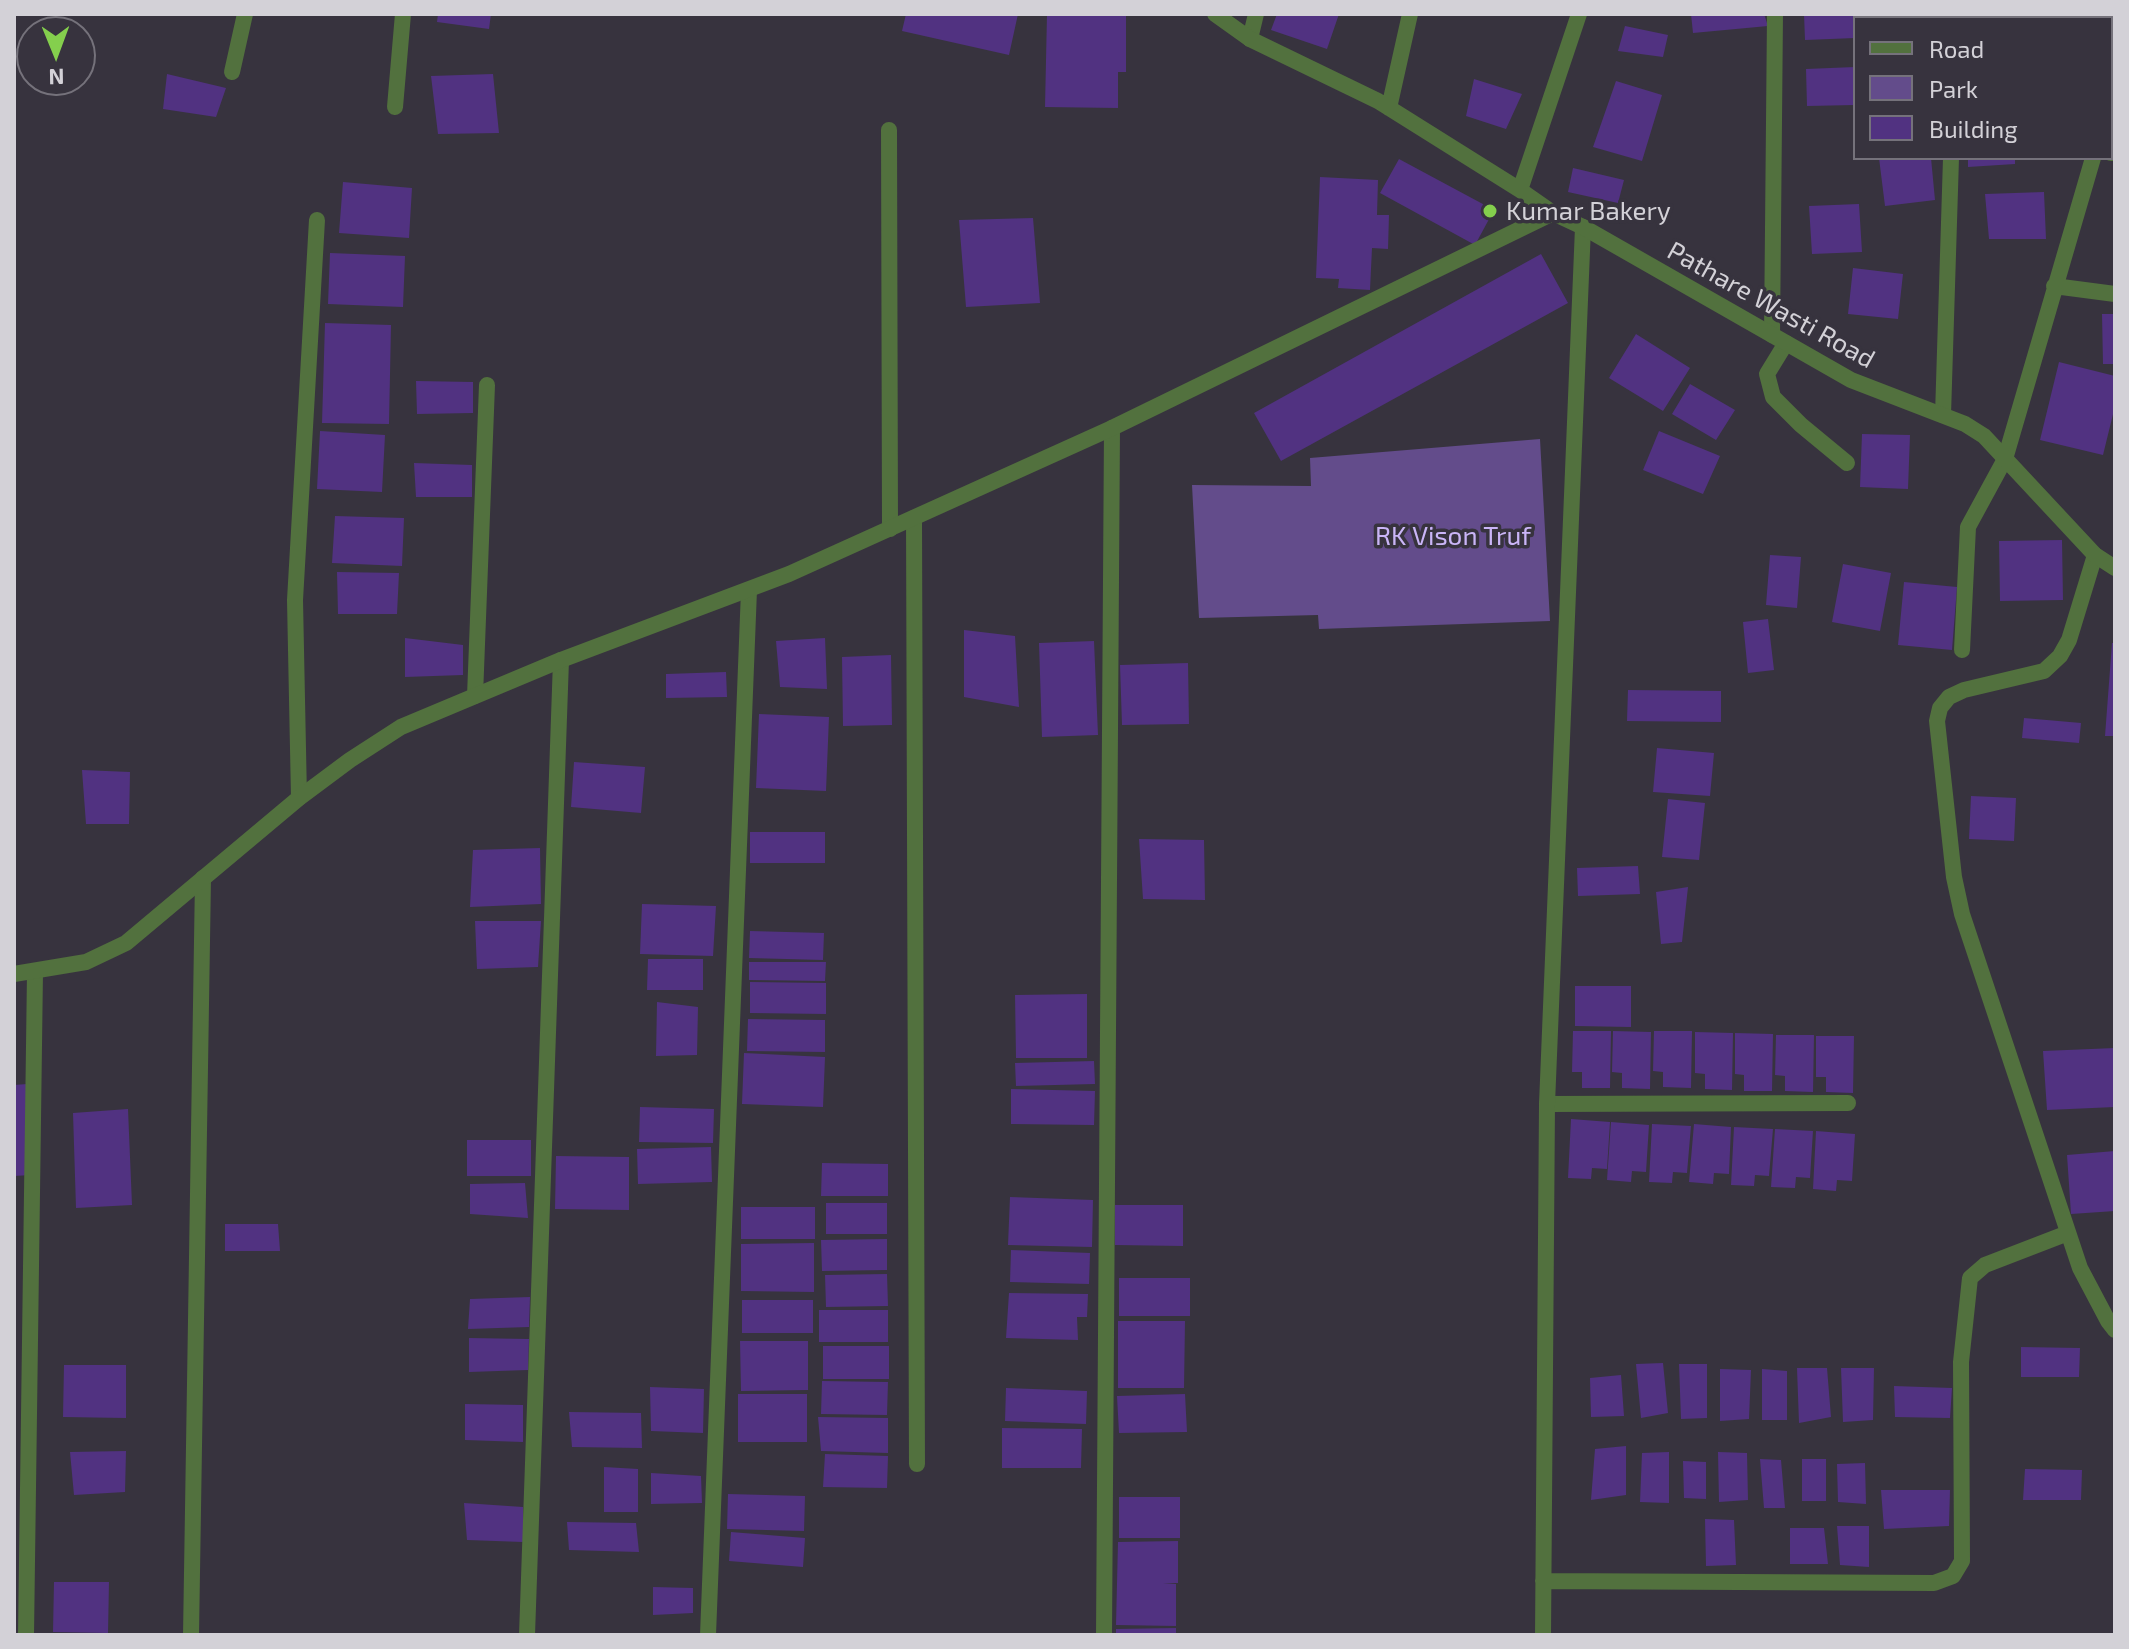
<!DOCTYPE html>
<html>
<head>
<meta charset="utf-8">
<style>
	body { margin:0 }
	#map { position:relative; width:2129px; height:1649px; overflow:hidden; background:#37333e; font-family:"Exo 2",sans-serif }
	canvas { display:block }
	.frame { position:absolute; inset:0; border:16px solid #d3d1d7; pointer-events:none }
	.legend { position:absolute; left:1853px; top:16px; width:260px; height:144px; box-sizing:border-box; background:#37333e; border:2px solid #75727b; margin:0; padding:10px 14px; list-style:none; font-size:24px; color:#d3d1d7 }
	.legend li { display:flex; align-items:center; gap:16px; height:40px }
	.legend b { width:40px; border:2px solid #75727b }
	.north { position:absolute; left:16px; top:16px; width:80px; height:80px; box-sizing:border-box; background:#37333e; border:2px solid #75727b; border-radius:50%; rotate:179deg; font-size:22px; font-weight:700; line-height:32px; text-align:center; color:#d3d1d7 }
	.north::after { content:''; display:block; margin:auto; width:28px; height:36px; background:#84cf4d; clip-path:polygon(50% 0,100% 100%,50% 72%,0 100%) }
</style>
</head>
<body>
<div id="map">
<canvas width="2129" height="1649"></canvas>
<div class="frame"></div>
<ul class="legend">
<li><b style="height:10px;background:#52713e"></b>Road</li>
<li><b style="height:22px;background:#634c8b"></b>Park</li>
<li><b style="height:22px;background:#513281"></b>Building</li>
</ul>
<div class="north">N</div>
</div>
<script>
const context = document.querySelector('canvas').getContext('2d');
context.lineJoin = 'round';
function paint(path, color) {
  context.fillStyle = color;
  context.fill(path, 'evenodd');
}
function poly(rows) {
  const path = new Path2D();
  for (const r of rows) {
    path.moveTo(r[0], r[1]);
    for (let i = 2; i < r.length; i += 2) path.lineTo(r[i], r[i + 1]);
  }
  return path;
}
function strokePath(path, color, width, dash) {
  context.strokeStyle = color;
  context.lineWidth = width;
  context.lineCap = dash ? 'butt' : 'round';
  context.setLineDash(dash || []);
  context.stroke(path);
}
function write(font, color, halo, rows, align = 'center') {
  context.font = font + ' "Exo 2",sans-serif';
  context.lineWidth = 7;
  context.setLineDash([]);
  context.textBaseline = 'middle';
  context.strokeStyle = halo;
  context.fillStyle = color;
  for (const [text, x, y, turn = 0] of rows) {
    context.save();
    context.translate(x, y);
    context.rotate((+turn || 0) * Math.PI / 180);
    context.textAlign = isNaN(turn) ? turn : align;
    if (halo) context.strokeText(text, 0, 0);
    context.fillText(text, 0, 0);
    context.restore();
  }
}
paint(poly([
	[1540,439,1550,621,1319,629,1318,615,1199,618,1192,485,1311,486,1310,458]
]), '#634c8b');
paint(poly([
	[438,14,491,14,489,29,437,22],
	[906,14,1018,14,1009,55,902,31],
	[1047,14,1126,15,1126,72,1118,72,1118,108,1045,107],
	[1277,14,1339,14,1327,49,1271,30],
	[1691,14,1764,14,1768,26,1693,33],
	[1804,14,1869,14,1869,18,1855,18,1855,38,1805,40],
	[1625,26,1668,35,1663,57,1618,51],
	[1855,67,1855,105,1807,106,1806,69],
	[167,74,226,88,216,117,163,109],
	[493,74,499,133,438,134,431,76],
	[1474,79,1522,94,1506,129,1466,116],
	[1616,81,1662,95,1642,161,1593,147],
	[1879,158,1931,158,1935,200,1885,206],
	[1968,158,2015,158,2015,164,1968,167],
	[1399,159,1494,210,1475,245,1380,193],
	[1573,168,1624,180,1618,203,1568,192],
	[1320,177,1378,180,1377,215,1389,215,1388,249,1372,248,1370,290,1338,288,1339,279,1316,278],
	[343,182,412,188,409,238,339,233],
	[2044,192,2046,239,1989,239,1985,194],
	[1859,204,1862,252,1812,254,1809,206],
	[1033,218,1040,303,966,307,959,220],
	[330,253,405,256,403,307,328,304],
	[1541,254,1568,303,1281,461,1254,413],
	[1853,268,1903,274,1898,319,1848,314],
	[2102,314,2115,314,2115,364,2103,364],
	[325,323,391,325,389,424,322,423],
	[1636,334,1690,368,1663,411,1609,378],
	[2059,362,2115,376,2115,406,2103,455,2040,440],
	[416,381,473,382,473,413,417,414],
	[1690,384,1735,410,1716,440,1672,414],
	[320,431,385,435,382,492,317,489],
	[1659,431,1720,456,1703,494,1643,470],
	[1862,434,1910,435,1908,489,1860,487],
	[414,463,472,465,472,497,416,497],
	[335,516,404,518,402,566,332,563],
	[2062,540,2063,600,2000,601,1999,541],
	[1770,555,1801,557,1797,608,1766,605],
	[1843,564,1891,573,1880,631,1832,622],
	[337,572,399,573,397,614,338,614],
	[1904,582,1957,587,1952,650,1898,645],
	[1768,619,1774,670,1748,673,1743,622],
	[964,630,1015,636,1019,707,964,697],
	[405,638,463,645,463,675,405,677],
	[825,638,827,689,780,687,776,641],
	[1094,641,1098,735,1042,737,1039,643],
	[2112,643,2115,643,2115,736,2105,736],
	[891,655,892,725,843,726,842,657],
	[1188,663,1189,724,1122,725,1120,665],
	[726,672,727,697,666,698,666,674],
	[1628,690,1721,691,1721,722,1627,721],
	[759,714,829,717,826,791,756,788],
	[2024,718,2081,723,2079,743,2022,738],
	[1657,748,1714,753,1710,796,1653,792],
	[574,762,645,767,641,813,571,807],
	[82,770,130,772,129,824,86,824],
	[1971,796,2016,798,2014,841,1969,839],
	[1668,799,1705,803,1699,860,1662,857],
	[750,832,825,832,825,863,750,863],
	[1139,839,1204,840,1205,900,1143,899],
	[540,848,541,904,470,907,473,850],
	[1638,866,1640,894,1578,896,1577,868],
	[1688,887,1682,942,1661,944,1656,892],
	[642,904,716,906,713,956,640,954],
	[475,921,541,921,538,967,477,969],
	[750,931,824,933,823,960,749,958],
	[648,959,703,959,703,990,647,990],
	[749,962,826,962,825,981,749,980],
	[750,982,826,983,826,1014,750,1013],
	[1575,986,1631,986,1631,1027,1575,1026],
	[1087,994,1087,1058,1016,1058,1015,995],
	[657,1002,698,1007,697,1055,656,1056],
	[748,1019,825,1020,825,1052,747,1051],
	[1573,1031,1611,1031,1610,1088,1582,1088,1582,1072,1572,1072],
	[1613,1031,1651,1032,1650,1089,1622,1088,1622,1073,1612,1072],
	[1654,1031,1692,1031,1691,1088,1663,1087,1663,1072,1653,1071],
	[1695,1032,1733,1033,1732,1090,1705,1089,1705,1074,1695,1073],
	[1735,1033,1773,1034,1772,1091,1744,1091,1744,1075,1735,1074],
	[1776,1035,1814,1035,1813,1092,1785,1091,1785,1076,1775,1075],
	[1816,1036,1854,1036,1853,1093,1826,1092,1826,1077,1816,1077],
	[2115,1048,2115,1107,2047,1110,2043,1051],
	[744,1053,825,1057,823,1107,742,1104],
	[1094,1061,1095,1084,1016,1086,1015,1063],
	[27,1084,31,1175,14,1176,14,1085],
	[1011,1089,1095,1091,1094,1125,1011,1124],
	[640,1107,714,1109,713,1143,639,1142],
	[128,1109,132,1205,76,1208,73,1113],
	[1571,1119,1610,1122,1607,1169,1592,1168,1591,1179,1568,1178],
	[1611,1122,1649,1125,1646,1172,1632,1171,1631,1182,1607,1180],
	[1652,1124,1691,1126,1687,1173,1673,1172,1672,1183,1649,1182],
	[1694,1124,1731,1127,1729,1174,1714,1173,1713,1184,1689,1182],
	[1734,1127,1773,1129,1769,1176,1755,1175,1754,1186,1731,1185],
	[1775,1129,1813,1131,1810,1178,1796,1177,1795,1188,1771,1187],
	[1816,1131,1855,1134,1852,1181,1837,1180,1836,1191,1813,1189],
	[467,1140,531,1140,531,1176,467,1176],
	[711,1147,712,1182,638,1184,637,1149],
	[2115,1151,2115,1211,2071,1214,2067,1155],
	[556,1156,629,1157,629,1210,555,1209],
	[822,1163,888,1164,888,1196,821,1196],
	[525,1183,528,1218,470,1214,470,1184],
	[1010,1197,1093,1200,1092,1247,1008,1245],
	[826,1203,887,1203,887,1234,826,1234],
	[1115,1205,1183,1205,1183,1246,1115,1245],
	[741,1207,815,1207,815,1239,741,1239],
	[225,1224,278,1224,280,1251,225,1251],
	[887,1239,887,1270,822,1271,821,1240],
	[814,1243,814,1292,741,1291,741,1244],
	[1011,1250,1090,1253,1089,1284,1010,1282],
	[887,1274,888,1306,826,1307,825,1275],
	[1119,1278,1190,1278,1190,1316,1119,1316],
	[1009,1293,1088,1294,1087,1317,1077,1317,1078,1340,1006,1338],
	[530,1297,529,1327,468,1329,470,1299],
	[742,1300,813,1300,813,1333,742,1333],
	[819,1310,888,1310,888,1342,819,1342],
	[1118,1321,1185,1321,1184,1388,1118,1388],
	[469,1338,529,1339,528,1370,469,1372],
	[740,1341,808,1341,808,1390,741,1391],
	[823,1346,889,1346,889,1379,823,1379],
	[2021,1347,2080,1348,2079,1377,2021,1377],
	[1663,1363,1668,1413,1641,1418,1636,1364],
	[1679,1364,1707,1364,1707,1418,1681,1419],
	[64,1365,126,1365,126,1418,63,1417],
	[1797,1368,1827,1368,1831,1417,1799,1423],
	[1841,1368,1874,1368,1873,1420,1843,1422],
	[1720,1369,1751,1370,1749,1419,1720,1421],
	[1762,1369,1787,1371,1787,1420,1762,1420],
	[1621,1375,1624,1416,1591,1417,1590,1378],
	[822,1381,888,1382,887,1415,821,1414],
	[1894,1386,1952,1388,1950,1418,1895,1417],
	[650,1387,704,1389,703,1433,651,1431],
	[1006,1388,1087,1391,1086,1424,1005,1421],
	[738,1394,807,1394,807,1442,738,1442],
	[1185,1394,1187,1432,1119,1433,1117,1396],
	[465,1404,523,1405,523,1442,465,1440],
	[569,1412,641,1413,642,1448,572,1447],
	[818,1417,888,1418,888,1453,821,1451],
	[1002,1428,1082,1429,1081,1468,1002,1468],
	[1626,1446,1626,1495,1591,1500,1595,1449],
	[126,1451,125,1492,74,1495,70,1452],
	[1669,1452,1669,1503,1640,1502,1642,1453],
	[1718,1452,1747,1453,1748,1500,1719,1502],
	[825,1454,888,1456,887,1488,823,1487],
	[1760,1459,1781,1460,1785,1508,1764,1508],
	[1802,1459,1826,1459,1826,1501,1802,1501],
	[1683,1461,1706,1462,1706,1499,1684,1498],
	[1865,1463,1866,1504,1838,1502,1837,1464],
	[604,1467,638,1469,638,1512,604,1512],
	[2025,1469,2082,1470,2081,1500,2023,1500],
	[651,1473,701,1476,702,1503,651,1504],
	[1881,1490,1950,1490,1949,1526,1884,1529],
	[728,1494,805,1496,804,1531,727,1529],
	[1119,1497,1180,1497,1180,1538,1119,1538],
	[464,1503,523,1507,523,1542,467,1540],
	[1705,1519,1734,1520,1736,1565,1706,1566],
	[567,1522,636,1523,639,1552,569,1550],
	[1837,1526,1869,1526,1869,1567,1840,1565],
	[1790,1528,1824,1528,1828,1564,1790,1564],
	[731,1532,805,1538,803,1567,729,1561],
	[1178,1541,1178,1583,1163,1583,1176,1584,1176,1626,1116,1625,1118,1542],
	[54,1582,109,1582,108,1633,53,1632],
	[653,1587,693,1588,693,1613,653,1615],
	[1176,1628,1176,1635,1116,1635,1116,1629]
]), '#513281');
strokePath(poly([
	[1250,39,1256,14],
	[232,72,245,14],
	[889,130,890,529],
	[1547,1104,1848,1103],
	[191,1635,203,878]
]), '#52713e', 16);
strokePath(poly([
	[1215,14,1250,39,1378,101,1520,190,1553,213],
	[395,107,403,14],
	[1389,108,1410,14],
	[2111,123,2115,118],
	[2111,153,2115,153],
	[1520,190,1579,14],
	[2054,286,2115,294],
	[1772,335,1775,14],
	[1786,343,1767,374,1773,397,1801,425,1847,463],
	[1943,415,1951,158],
	[914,518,917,1464],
	[2095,555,2069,640,2060,656,2044,671,1964,690,1949,697,1940,708,1937,721,1954,877,1962,914,2080,1268,2108,1321,2115,1330],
	[1962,650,1968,527,2005,459,2093,158],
	[475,696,487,385],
	[299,798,295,600,317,220],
	[1543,1581,1934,1583,1953,1576,1962,1561,1961,1362,1970,1278,1985,1265,2068,1233],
	[26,1635,35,972],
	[527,1635,561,660],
	[708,1635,749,590],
	[1104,1635,1112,428],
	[1543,1635,1547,1104,1583,227]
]), '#52713e', 16);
strokePath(poly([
	[14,974,86,962,126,943,299,798,350,760,401,727,561,660,789,574,1112,428,1553,213,1583,227,1851,380,1965,424,1984,436,2095,555,2115,568]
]), '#52713e', 16);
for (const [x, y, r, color] of [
	[1490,211,8,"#84cf4d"]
]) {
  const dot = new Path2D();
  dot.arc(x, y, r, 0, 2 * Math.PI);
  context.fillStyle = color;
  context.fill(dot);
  strokePath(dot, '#37333e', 3);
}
write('26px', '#d3d1d7', '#37333e', [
	["Kumar Bakery",1506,211]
], 'left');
write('26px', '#d3d1d7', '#37333e', [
	["Pathare Wasti Road",1771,305,29]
]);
write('26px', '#cab5f7', '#37333e', [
	["RK Vison Truf",1453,536]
]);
</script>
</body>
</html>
